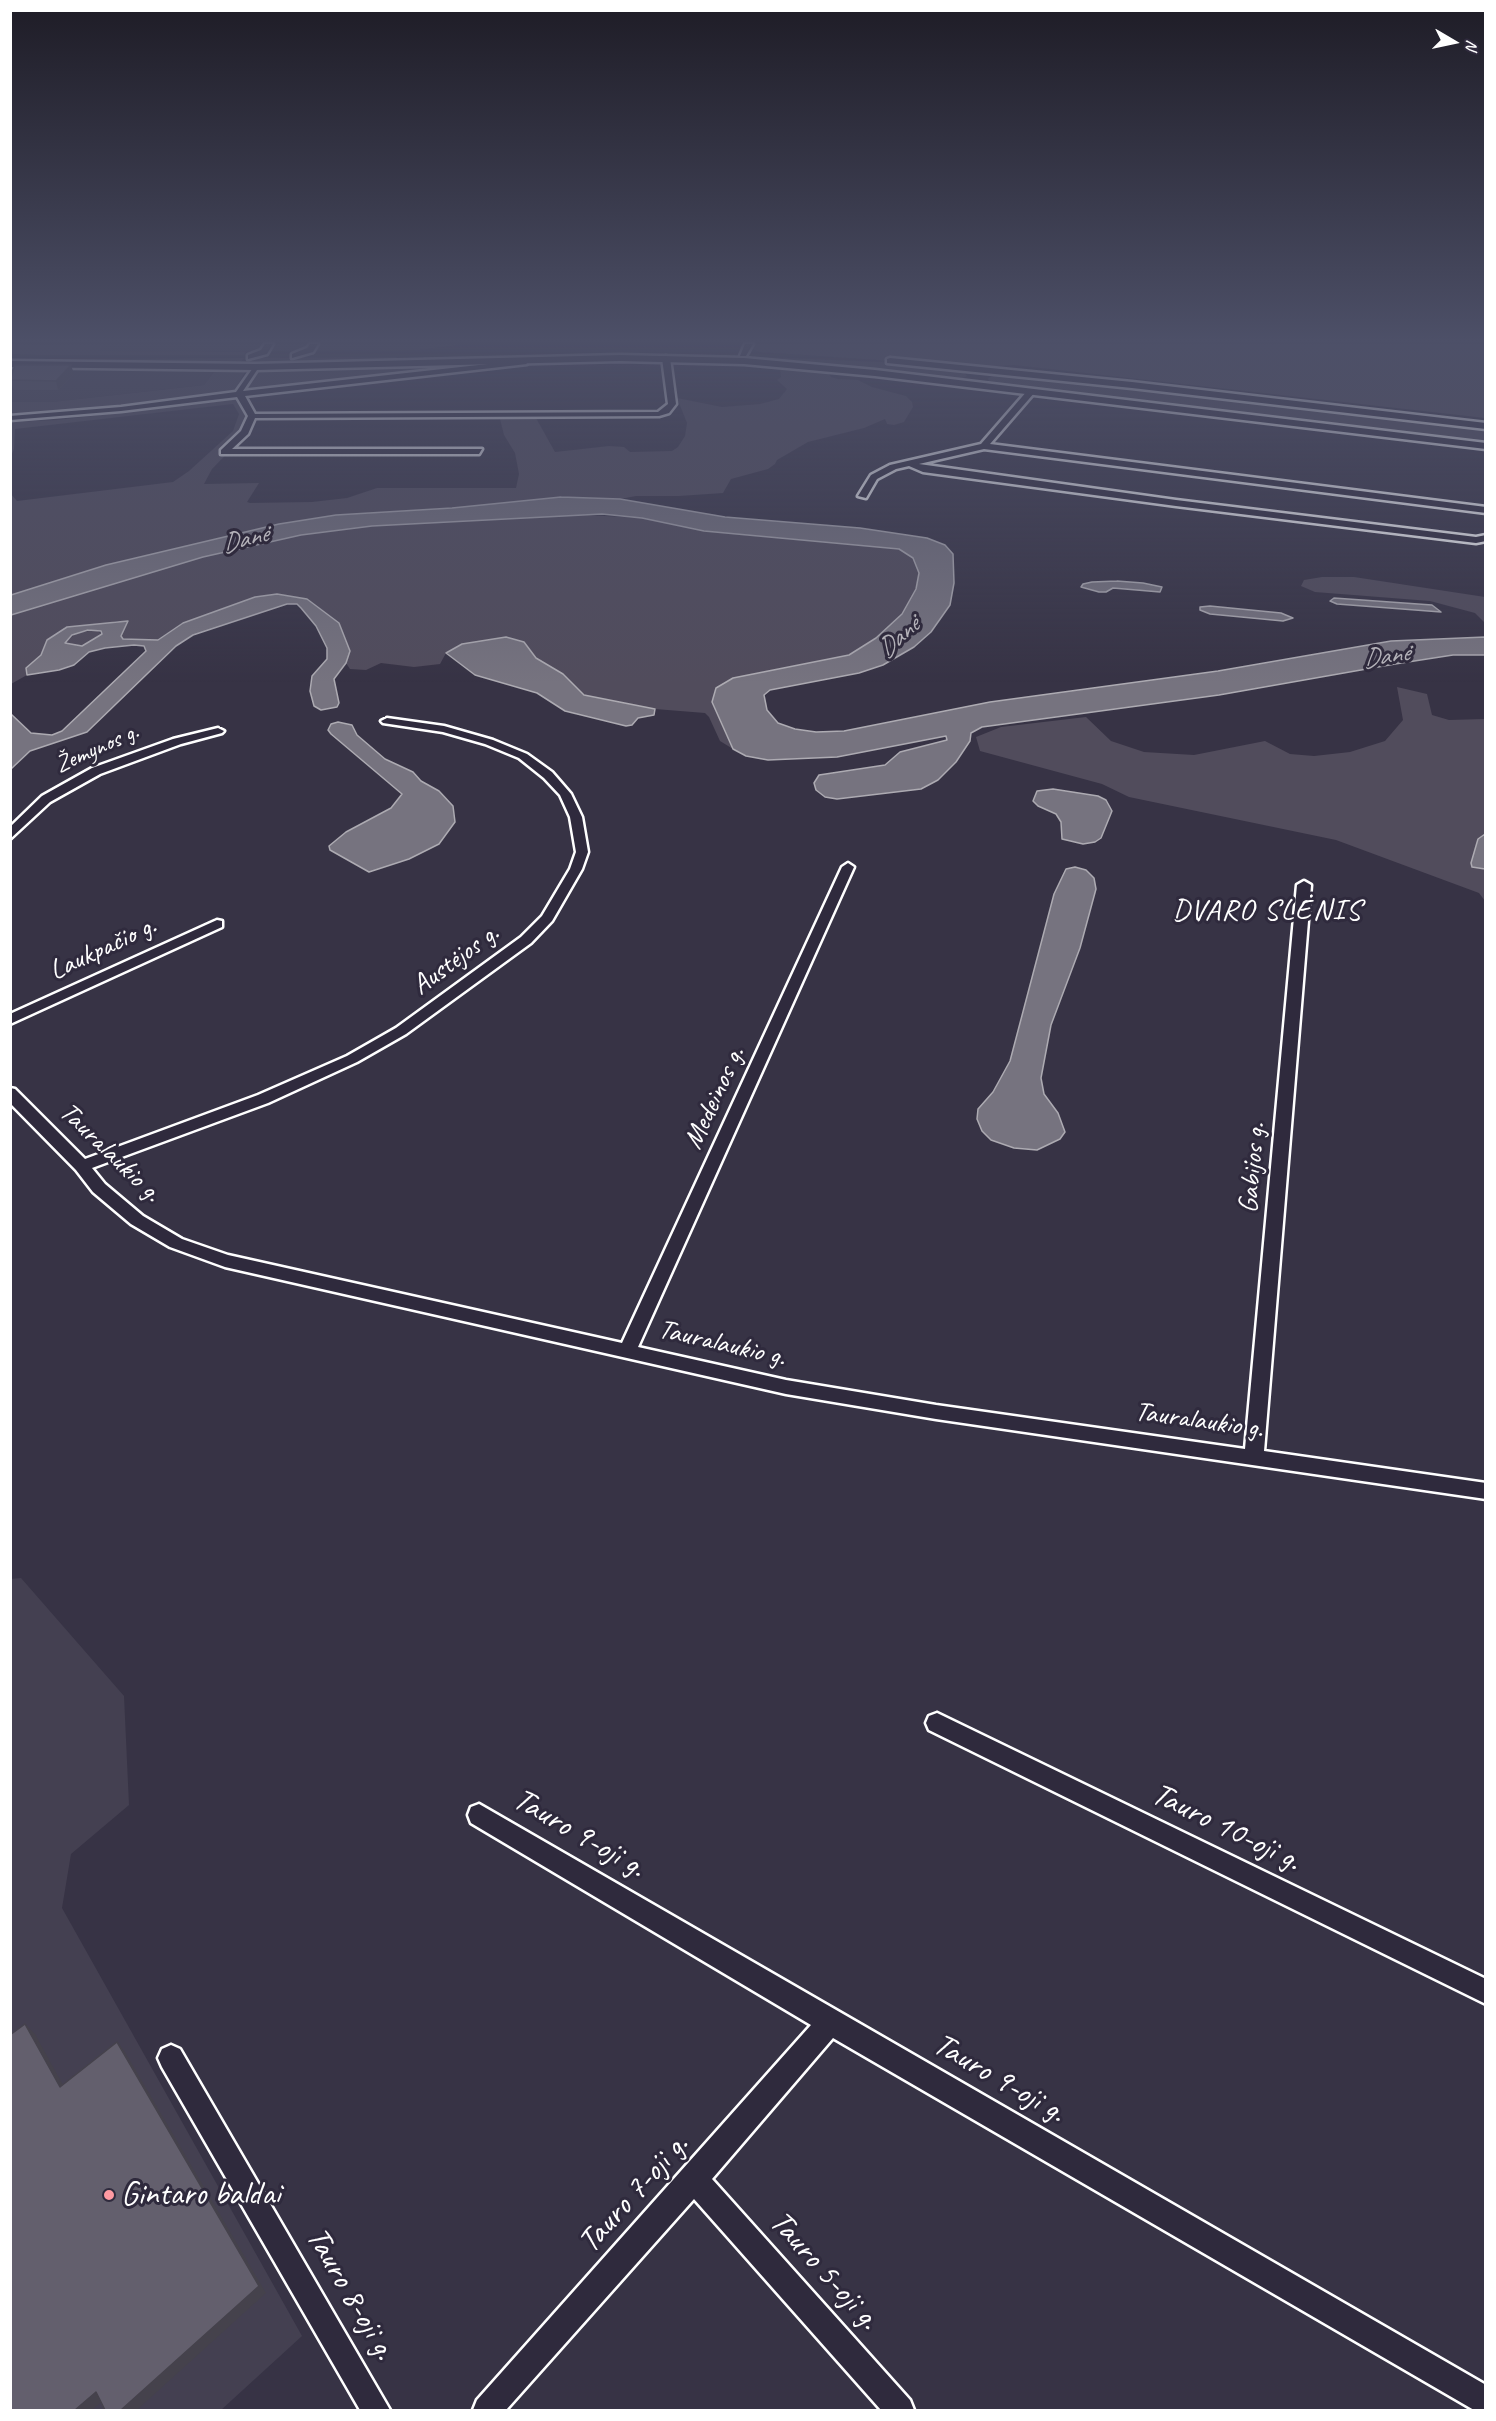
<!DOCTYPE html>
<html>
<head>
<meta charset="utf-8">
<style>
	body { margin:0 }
	#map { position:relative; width:1496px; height:2421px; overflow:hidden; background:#373345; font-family:Caveat,sans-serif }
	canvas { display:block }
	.frame { position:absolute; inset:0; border:12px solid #fff; pointer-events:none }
	.north { position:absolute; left:1424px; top:12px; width:60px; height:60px; -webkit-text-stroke:4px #2f2a3d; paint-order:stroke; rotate:99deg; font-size:16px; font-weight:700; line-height:24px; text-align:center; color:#fff }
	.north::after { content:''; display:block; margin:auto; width:21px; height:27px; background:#fff; clip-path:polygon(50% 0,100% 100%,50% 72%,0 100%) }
</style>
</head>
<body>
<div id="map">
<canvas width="1496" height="2421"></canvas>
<div class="frame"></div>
<div class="north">N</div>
</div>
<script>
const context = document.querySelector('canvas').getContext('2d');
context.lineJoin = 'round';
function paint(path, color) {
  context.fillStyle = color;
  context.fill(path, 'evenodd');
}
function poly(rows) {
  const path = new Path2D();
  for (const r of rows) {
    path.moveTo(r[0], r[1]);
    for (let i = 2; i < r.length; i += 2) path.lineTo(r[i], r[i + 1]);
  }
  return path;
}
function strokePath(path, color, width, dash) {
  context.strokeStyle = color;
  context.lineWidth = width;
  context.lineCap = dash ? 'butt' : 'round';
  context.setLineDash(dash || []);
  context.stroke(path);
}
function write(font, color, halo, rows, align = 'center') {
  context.font = font + ' Caveat,sans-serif';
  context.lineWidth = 6;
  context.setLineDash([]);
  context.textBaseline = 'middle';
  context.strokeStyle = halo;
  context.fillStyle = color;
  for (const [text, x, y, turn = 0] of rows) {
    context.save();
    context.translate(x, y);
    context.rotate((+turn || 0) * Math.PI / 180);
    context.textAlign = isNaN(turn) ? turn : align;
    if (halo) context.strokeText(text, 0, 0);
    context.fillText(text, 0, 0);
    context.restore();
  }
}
paint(poly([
	[39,344,464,344,419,350,182,352,98,351,103,346],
	[10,368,26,367,216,369,204,385,52,402,11,402],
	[21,1578,124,1696,129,1805,71,1854,62,1908,302,2336,221,2410,11,2410,10,1579]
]), '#444051');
paint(poly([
	[10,344,104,345,99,351,246,352,244,355,37,355,11,354],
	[755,344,1485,344,1485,418,1014,365,982,367,759,352,752,349],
	[623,355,764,357,882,362,952,368,962,370,967,376,959,380,949,380,759,360,418,360,424,357],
	[396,357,403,360,245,365,250,358],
	[244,358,239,365,11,362,13,360],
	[468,364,252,390,245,388,255,373,265,369],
	[786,368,828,372,831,377,838,379,858,380,872,387,906,396,912,402,913,407,904,422,894,425,887,424,885,419,864,428,808,442,777,460,775,464,768,469,731,479,723,493,679,496,636,496,620,499,561,497,452,508,336,515,279,524,106,565,11,595,11,494,17,501,173,482,189,471,233,431,239,414,233,404,15,429,14,449,11,456,11,422,57,420,248,398,255,415,252,428,212,469,204,484,259,483,247,502,250,503,312,502,347,498,377,488,516,488,519,474,515,453,504,435,500,419,536,418,555,452,609,446,624,447,630,452,672,451,678,447,685,436,687,423,677,398,722,407,760,404,779,399,787,389,777,380,781,377,780,370],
	[216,369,245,372,235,390,227,393,135,406,11,414,10,402,52,402,204,385],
	[998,374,1485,428,1485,444,1001,386,989,382,988,378],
	[567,514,642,518,704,531,899,549,913,558,919,573,916,589,902,614,876,638,849,655,817,662,712,702,733,749,720,741,709,717,705,713,655,709,584,695,563,674,536,658,524,642,446,653,440,664,414,667,381,663,366,670,350,669,346,663,350,651,314,604,307,599,277,594,255,597,183,623,158,640,123,639,121,636,127,621,116,621,47,640,41,655,26,668,27,675,11,684,10,615,61,599,203,557,301,535,372,526],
	[1322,577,1354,577,1485,597,1485,623,1475,613,1430,601,1315,592,1301,586,1304,580],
	[96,630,102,634,82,646,65,643,76,633],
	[1397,687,1427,694,1432,715,1449,720,1485,719,1485,834,1481,869,1485,869,1485,901,1479,893,1336,840,1129,797,1102,784,980,751,976,737,1001,727,1086,717,1111,741,1144,752,1194,755,1265,741,1290,754,1314,756,1350,752,1385,741,1403,720]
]), '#514c5c');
const water = poly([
	[561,497,620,499,725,517,860,528,927,538,945,545,953,554,954,583,950,605,931,632,914,647,883,665,859,673,770,690,764,695,767,710,778,723,795,729,816,732,844,731,990,702,1218,671,1391,641,1485,637,1485,655,1453,655,1395,664,1219,695,982,727,971,733,970,741,956,762,938,780,921,789,837,799,825,797,816,790,814,783,819,775,885,765,900,752,947,740,946,736,837,757,768,760,746,756,733,749,712,702,716,688,733,678,849,655,876,638,902,614,916,589,919,573,913,558,899,549,704,531,642,518,602,514,372,526,301,535,203,557,11,615,11,595,106,565,279,524,336,515,452,508,561,497],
	[1117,581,1143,583,1162,587,1160,592,1113,588,1106,592,1099,592,1081,587,1083,584,1092,582,1117,581],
	[277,594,307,599,339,623,350,651,346,663,334,679,339,703,337,707,321,710,314,706,310,691,312,676,327,659,327,648,316,626,301,608,297,604,287,604,193,635,176,646,87,732,30,751,11,769,11,714,31,733,52,735,62,731,146,651,144,646,134,645,105,648,89,652,74,665,59,670,27,675,26,668,41,655,47,640,67,627,128,621,121,636,123,639,158,640,183,623,255,597,277,594],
	[88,630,101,631,102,634,82,646,65,643,72,635,88,630],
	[1334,598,1432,605,1441,612,1337,604,1330,601,1334,598],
	[1210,606,1281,613,1293,618,1283,621,1210,614,1200,610,1200,607,1210,606],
	[506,637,524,642,536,658,563,674,584,695,655,709,654,715,638,718,632,725,626,726,565,711,537,693,475,675,446,653,462,644,506,637],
	[338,722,352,725,357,735,385,759,413,772,421,781,439,791,453,806,455,822,439,844,409,859,369,872,330,850,329,846,346,832,391,808,402,794,331,734,328,730,331,724,338,722],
	[1053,789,1098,796,1106,800,1112,811,1101,838,1095,842,1083,844,1062,839,1061,822,1056,814,1038,806,1033,801,1037,791,1053,789],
	[1485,834,1485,869,1472,867,1471,863,1478,839,1485,834],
	[1075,867,1086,870,1094,878,1096,889,1080,948,1051,1025,1041,1078,1044,1094,1058,1113,1065,1132,1060,1139,1037,1150,1014,1148,991,1140,982,1131,977,1119,978,1109,993,1092,1010,1061,1054,894,1066,869,1075,867]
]);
paint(water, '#76737f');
strokePath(water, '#adabb2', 1.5);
const minor = poly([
	[265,344,273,344,267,354,248,359,248,355,261,350,265,344],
	[310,344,318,344,313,352,292,358,292,354,307,348,310,344],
	[745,344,753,344,746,356,740,356,745,344],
	[666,356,670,358,676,404,669,413,659,416,255,418,248,434,232,449,482,449,479,454,221,454,221,450,241,431,248,416,237,397,121,411,10,420,10,416,121,407,236,392,255,365,259,367,243,391,524,360,527,364,245,396,255,414,658,412,668,404,662,358,666,356],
	[1028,390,1035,392,990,444,1486,507,1486,513,984,449,919,464,1176,500,1476,537,1486,535,1486,541,1476,543,1176,506,923,472,909,466,896,469,877,479,866,498,858,496,871,475,890,465,981,444,1028,390],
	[387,718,444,726,493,740,527,754,552,772,571,794,582,817,588,852,582,869,552,921,531,943,406,1034,357,1062,268,1103,92,1168,105,1184,143,1216,182,1239,228,1255,622,1343,842,867,848,863,854,867,638,1347,786,1380,936,1405,1245,1449,1297,885,1304,881,1311,885,1264,1451,1486,1483,1486,1499,936,1419,786,1394,225,1267,170,1247,131,1224,93,1192,76,1170,10,1103,10,1088,15,1089,85,1159,258,1095,347,1056,396,1028,521,937,542,916,570,869,576,852,570,817,560,795,544,778,519,758,485,744,443,732,383,723,381,721,387,718],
	[218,728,224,731,222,733,181,744,100,774,50,802,10,839,10,827,42,796,92,768,173,739,218,728],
	[217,920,222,921,222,927,10,1024,10,1014,217,920],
	[937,1713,1486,1979,1486,2004,929,1730,926,1723,929,1716,937,1713],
	[479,1804,1486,2385,1486,2410,1474,2410,833,2038,712,2179,910,2400,914,2410,881,2410,694,2199,506,2410,473,2410,477,2400,811,2025,471,1823,468,1815,471,1807,479,1804],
	[171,2045,180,2049,390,2410,360,2410,162,2067,158,2058,162,2049,171,2045]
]);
const major = poly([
	[620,355,744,358,875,370,1486,443,1486,449,875,376,744,364,620,361,255,370,10,367,10,361,255,364,620,355],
	[890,358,1132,382,1486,423,1486,429,1132,388,887,363,887,359,890,358]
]);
strokePath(minor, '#fff', 5);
strokePath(major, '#fff', 5);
paint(minor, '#2f2a3d');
paint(major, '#2f2a3d');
paint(poly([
	[74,374,58,390,14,390,10,380]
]), '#55525e');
paint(poly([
	[71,365,74,374,58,390,56,381],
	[25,2024,35,2034,69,2096,60,2087],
	[117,2042,125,2052,266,2293,137,2410,121,2410],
	[96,2392,106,2398,92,2410,75,2410]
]), '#45424c');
const building = poly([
	[15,365,71,365,56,381,10,380,15,365],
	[25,2024,60,2087,117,2042,259,2286,121,2410,105,2410,96,2392,75,2410,10,2410,10,2035,25,2024]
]);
paint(building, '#635f6d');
strokePath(building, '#45424c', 1.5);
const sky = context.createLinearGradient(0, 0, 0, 683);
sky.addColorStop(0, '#1e1c26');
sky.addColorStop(0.5, '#4d5068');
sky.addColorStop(1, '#4d506800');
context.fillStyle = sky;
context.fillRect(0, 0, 1496, 683);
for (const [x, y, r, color] of [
	[109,2195,6,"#ff9aa2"]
]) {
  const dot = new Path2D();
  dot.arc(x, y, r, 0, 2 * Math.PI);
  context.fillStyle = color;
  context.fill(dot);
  strokePath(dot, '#2f2a3d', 2);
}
write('24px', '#fff', '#2f2a3d', [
	["Žemynos g.",97,749,-24]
]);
write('italic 26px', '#b4b2b9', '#2f2a3d', [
	["Danė",245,540,-14],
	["Danė",899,638,-42],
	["Danė",1386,657,-9]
]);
write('28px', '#fff', '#2f2a3d', [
	["Laukpačio g.",103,949,-25],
	["Austėjos g.",456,960,-36],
	["Medeinos g.",715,1098,-65],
	["Tauralaukio g.",110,1153,44],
	["Gabijos g.",1253,1168,-85],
	["Tauralaukio g.",722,1344,13],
	["Tauralaukio g.",1199,1421,8]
]);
context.letterSpacing = '1.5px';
write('30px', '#fff', '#2f2a3d', [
	["DVARO SLĖNIS",1267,911]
]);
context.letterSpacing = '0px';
write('33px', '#fff', '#2f2a3d', [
	["Tauro 10-oji g.",1226,1828,26],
	["Tauro 9-oji g.",579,1834,30],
	["Tauro 9-oji g.",999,2079,30],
	["Tauro 7-oji g.",634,2194,-48],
	["Tauro 5-oji g.",824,2271,48],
	["Tauro 8-oji g.",350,2294,60]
]);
write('33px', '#fff', '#2f2a3d', [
	["Gintaro baldai",121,2195]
], 'left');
</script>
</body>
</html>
